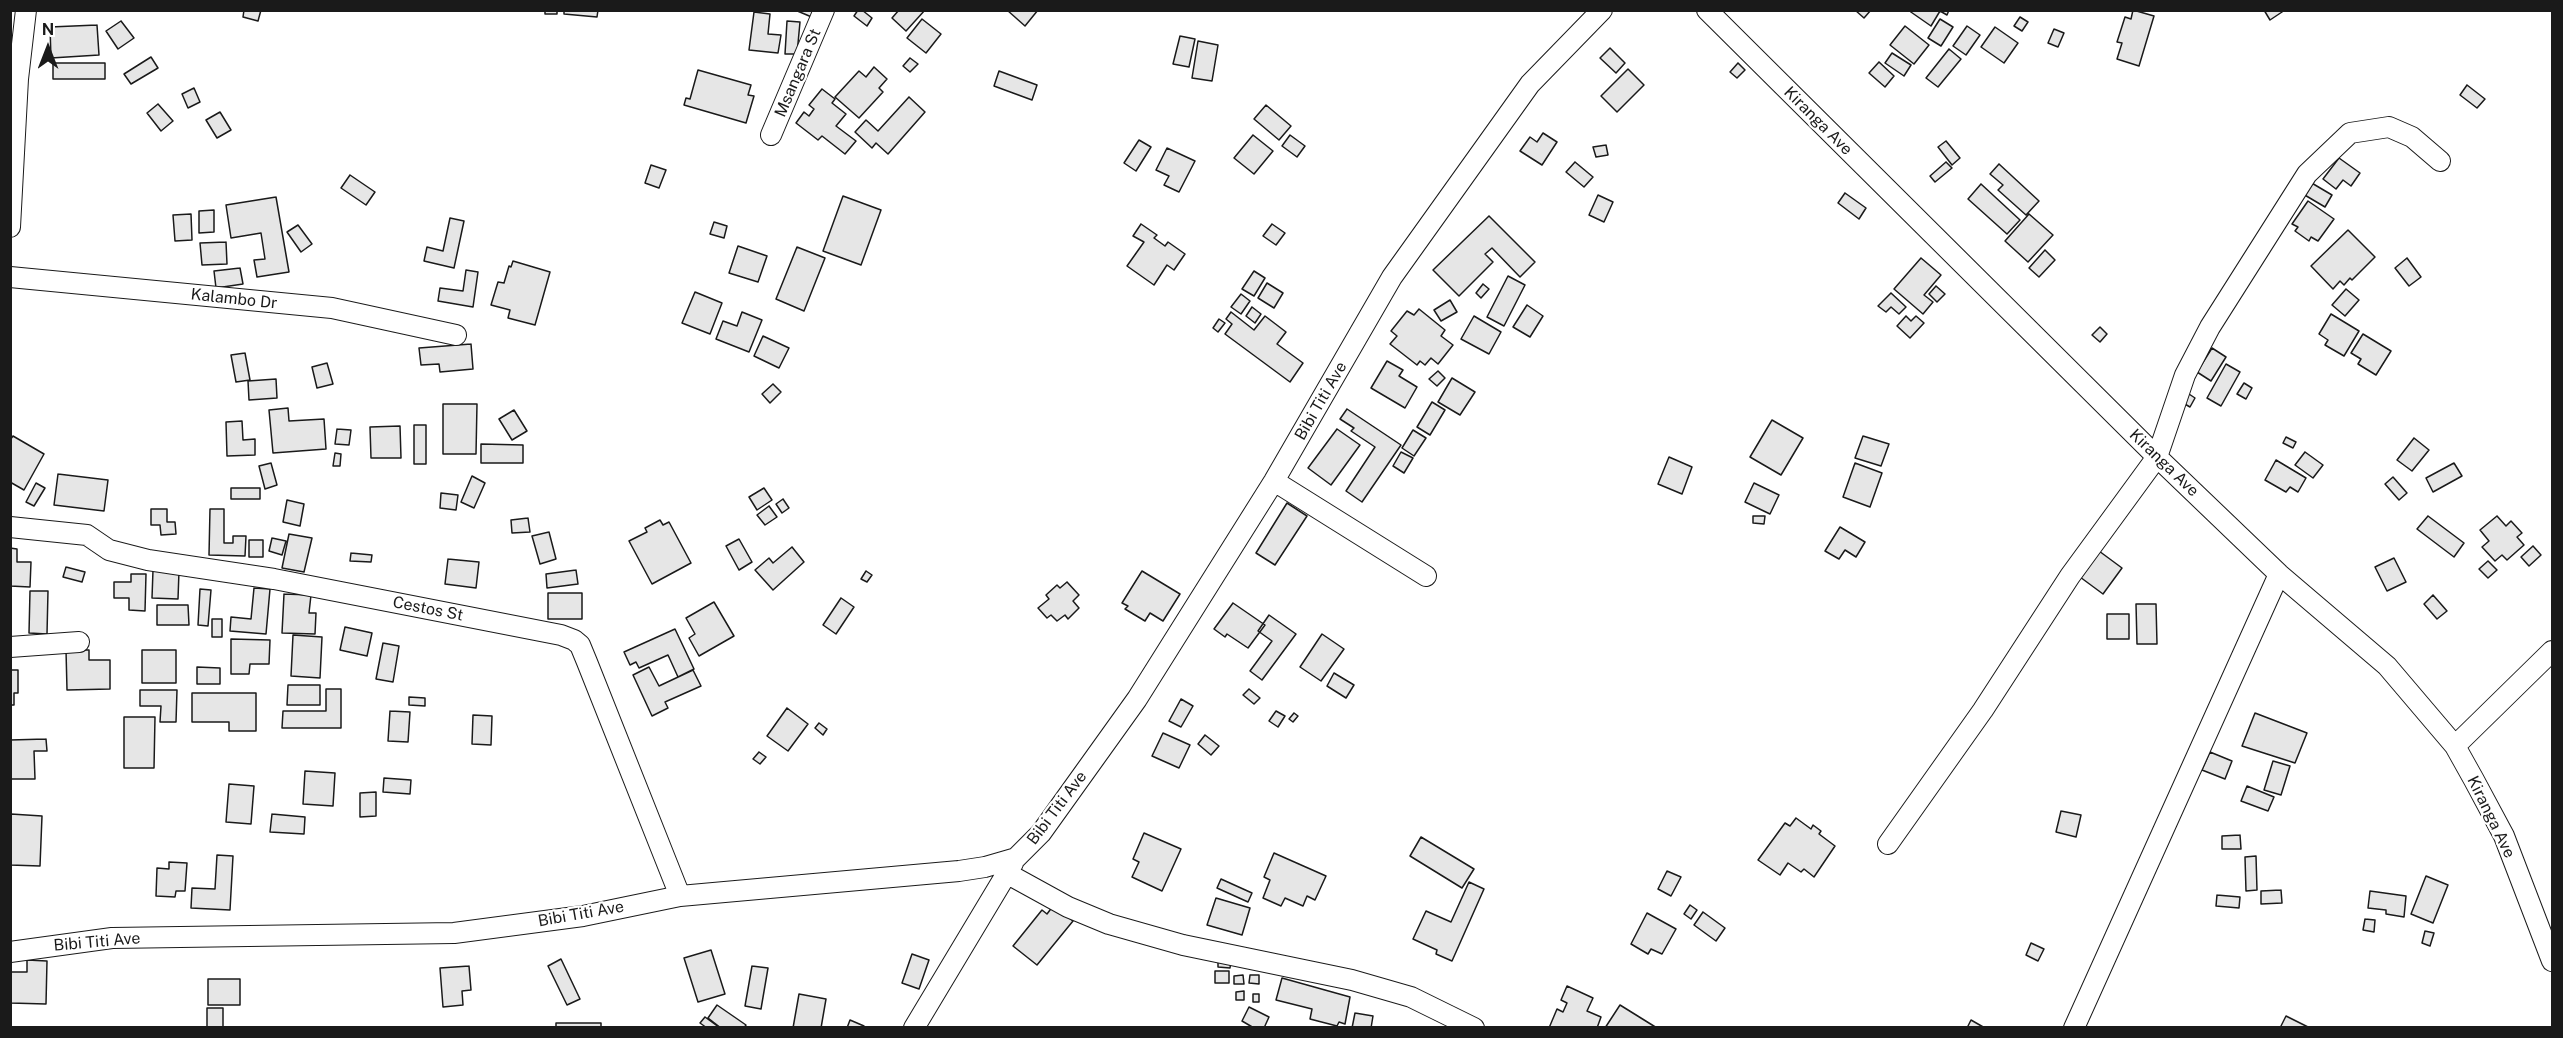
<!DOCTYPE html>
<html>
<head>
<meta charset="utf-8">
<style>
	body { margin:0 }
	#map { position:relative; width:2563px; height:1038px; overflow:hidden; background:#fff; font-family:"Public Sans",sans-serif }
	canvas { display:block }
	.frame { position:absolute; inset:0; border:12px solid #1a1a1a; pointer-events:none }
	.north { position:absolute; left:18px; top:18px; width:60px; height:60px; -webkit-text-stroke:4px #fff; paint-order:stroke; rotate:0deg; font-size:16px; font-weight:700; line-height:24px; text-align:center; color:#1a1a1a }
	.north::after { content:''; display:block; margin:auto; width:21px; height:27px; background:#1a1a1a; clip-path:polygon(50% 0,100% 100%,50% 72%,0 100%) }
</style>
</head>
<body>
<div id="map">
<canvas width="2563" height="1038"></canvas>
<div class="frame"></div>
<div class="north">N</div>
</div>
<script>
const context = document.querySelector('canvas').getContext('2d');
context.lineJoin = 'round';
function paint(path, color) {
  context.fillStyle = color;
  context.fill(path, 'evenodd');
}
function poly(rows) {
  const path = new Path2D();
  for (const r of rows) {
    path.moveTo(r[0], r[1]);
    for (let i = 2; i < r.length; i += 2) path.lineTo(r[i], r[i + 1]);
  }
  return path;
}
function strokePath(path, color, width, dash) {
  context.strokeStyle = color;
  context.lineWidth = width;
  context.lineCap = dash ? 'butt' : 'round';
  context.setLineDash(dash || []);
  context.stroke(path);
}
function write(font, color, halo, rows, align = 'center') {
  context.font = font + ' "Public Sans",sans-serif';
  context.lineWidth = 4.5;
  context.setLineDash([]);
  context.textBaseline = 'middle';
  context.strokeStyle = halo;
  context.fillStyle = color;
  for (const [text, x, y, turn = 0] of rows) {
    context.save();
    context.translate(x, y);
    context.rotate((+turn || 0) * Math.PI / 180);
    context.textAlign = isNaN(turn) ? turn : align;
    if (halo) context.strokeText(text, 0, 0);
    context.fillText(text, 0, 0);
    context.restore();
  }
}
const building = poly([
	[244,10,261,10,258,21,243,17,244,10],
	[545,10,557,10,557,14,545,14,545,10],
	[564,10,598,10,597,17,564,14,564,10],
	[795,10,817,10,814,18,795,10],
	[858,10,862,10,872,18,867,26,854,16,858,10],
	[899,10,925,10,906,31,892,18,899,10],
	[1007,10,1038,10,1025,26,1007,10],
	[1855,10,1871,10,1864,18,1855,10],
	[1908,10,1949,10,1947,15,1940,11,1931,26,1908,10],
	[2133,10,2154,16,2139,66,2117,59,2122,43,2117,42,2125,17,2131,19,2133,10],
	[2264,10,2285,10,2270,20,2264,10],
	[754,12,770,14,768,34,781,35,778,53,749,50,754,12],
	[2020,17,2028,22,2022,31,2014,26,2020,17],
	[922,19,941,34,926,53,907,38,922,19],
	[1940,19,1953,27,1941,46,1928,38,1940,19],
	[121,21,134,38,118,49,106,31,121,21],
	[787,21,800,22,797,54,785,54,787,21],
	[97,25,99,55,51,58,50,27,97,25],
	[1905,26,1929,45,1914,64,1890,45,1905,26],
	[1967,26,1980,35,1966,55,1953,46,1967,26],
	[1995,27,2018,43,2004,63,1981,47,1995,27],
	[2054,29,2064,33,2058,47,2048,43,2054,29],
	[1180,36,1195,39,1189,67,1173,64,1180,36],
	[1198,41,1218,45,1212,81,1192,78,1198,41],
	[1610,48,1625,63,1616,73,1600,58,1610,48],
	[1949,49,1961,59,1938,87,1926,78,1949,49],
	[1892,53,1911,65,1904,76,1885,63,1892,53],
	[151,57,158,68,131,84,124,74,151,57],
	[910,58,918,64,910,72,903,66,910,58],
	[1879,62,1894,76,1885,87,1869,73,1879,62],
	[53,63,105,63,105,79,53,79,53,63],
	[1738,63,1745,70,1737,78,1730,72,1738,63],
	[874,67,887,79,879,88,883,92,859,118,835,97,859,71,866,77,874,67],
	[1628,69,1644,85,1617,112,1601,96,1628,69],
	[698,70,751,85,748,95,754,96,746,123,684,105,686,98,690,99,698,70],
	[999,71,1037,85,1032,100,994,86,999,71],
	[2467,85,2485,99,2477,108,2460,95,2467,85],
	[194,88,200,102,188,108,182,94,194,88],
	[822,89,835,99,832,103,846,114,836,126,856,141,845,154,822,136,818,140,796,123,804,112,809,116,814,109,809,105,822,89],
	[909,97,925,112,888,154,876,143,872,148,855,132,866,120,878,131,909,97],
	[158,104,173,121,161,131,147,113,158,104],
	[1266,105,1291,126,1279,140,1254,119,1266,105],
	[220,112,231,130,217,138,206,120,220,112],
	[1543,133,1557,142,1542,165,1520,151,1530,137,1537,142,1543,133],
	[1253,135,1273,151,1254,174,1234,158,1253,135],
	[1290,135,1305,146,1297,157,1282,146,1290,135],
	[1139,140,1151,147,1136,171,1124,163,1139,140],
	[1946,141,1960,158,1952,165,1938,147,1946,141],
	[1606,145,1608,155,1596,157,1593,147,1606,145],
	[1167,148,1195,161,1179,192,1164,185,1169,176,1156,170,1167,148],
	[2339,158,2360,173,2351,186,2343,180,2336,189,2323,179,2339,158],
	[1575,162,1593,177,1584,187,1566,172,1575,162],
	[1946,162,1952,168,1935,182,1930,176,1946,162],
	[1999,164,2039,201,2026,215,1998,190,2003,185,1990,174,1999,164],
	[651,165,666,170,659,188,645,183,651,165],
	[350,175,375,192,366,205,341,188,350,175],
	[2310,182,2332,195,2325,207,2303,194,2310,182],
	[1981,184,2020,220,2007,234,1968,199,1981,184],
	[1845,193,1866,208,1859,219,1838,203,1845,193],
	[1598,195,1613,202,1604,222,1589,215,1598,195],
	[843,196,881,210,861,265,823,251,843,196],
	[276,197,289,272,257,277,254,260,265,259,261,233,231,238,226,205,276,197],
	[2308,201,2334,219,2318,241,2311,237,2309,241,2295,231,2298,227,2292,224,2308,201],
	[214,210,214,232,199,233,199,211,214,210],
	[191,214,192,240,175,241,173,215,191,214],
	[2029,214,2053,235,2028,262,2005,241,2029,214],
	[1489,216,1535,262,1520,277,1492,248,1485,254,1493,262,1459,296,1433,270,1489,216],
	[450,218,464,221,454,268,424,261,427,247,443,251,450,218],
	[714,222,727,226,724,238,710,234,714,222],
	[1141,224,1157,235,1154,238,1165,246,1168,242,1185,254,1174,270,1167,265,1154,285,1127,266,1144,242,1133,236,1141,224],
	[1272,224,1285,233,1276,245,1263,236,1272,224],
	[298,225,312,244,301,252,287,232,298,225],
	[2348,230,2375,257,2352,280,2350,278,2344,285,2340,281,2333,289,2311,266,2348,230],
	[226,242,227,264,202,265,200,243,226,242],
	[738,246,767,256,758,282,729,273,738,246],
	[797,247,825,258,804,311,776,299,797,247],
	[2045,250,2055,260,2039,277,2029,268,2045,250],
	[1921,258,1941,275,1924,295,1933,302,1923,314,1894,289,1921,258],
	[2407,258,2421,277,2409,286,2395,268,2407,258],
	[513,261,550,272,535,325,508,318,510,310,491,305,498,282,504,283,509,266,511,267,513,261],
	[240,268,243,284,216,288,214,271,240,268],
	[466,270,478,272,473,307,438,301,440,288,463,291,466,270],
	[1254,271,1265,278,1254,296,1242,289,1254,271],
	[1508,276,1525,285,1504,326,1487,317,1508,276],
	[1267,283,1283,293,1274,308,1258,298,1267,283],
	[1483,284,1489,289,1481,298,1476,293,1483,284],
	[1936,286,1945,294,1937,302,1929,294,1936,286],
	[2346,289,2359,300,2345,316,2332,305,2346,289],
	[695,292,722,303,710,334,682,323,695,292],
	[1891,293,1906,307,1899,314,1891,307,1886,312,1878,306,1891,293],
	[1241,294,1250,301,1241,314,1231,307,1241,294],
	[1450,300,1457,312,1441,321,1434,310,1450,300],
	[1527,305,1543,316,1530,337,1513,327,1527,305],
	[1252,307,1261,314,1255,323,1246,316,1252,307],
	[1419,309,1445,330,1441,336,1453,345,1438,364,1431,358,1425,365,1420,361,1417,365,1390,344,1397,336,1391,331,1407,311,1414,315,1419,309],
	[742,312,762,320,749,352,716,339,723,321,737,326,742,312],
	[1231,312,1254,330,1265,316,1286,332,1277,344,1303,363,1290,382,1225,334,1232,324,1226,319,1231,312],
	[2331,314,2359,331,2344,356,2325,345,2328,340,2319,334,2331,314],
	[1474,316,1501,332,1489,354,1461,339,1474,316],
	[1906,316,1911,321,1916,316,1924,323,1910,338,1897,326,1906,316],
	[1219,319,1225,323,1218,332,1213,328,1219,319],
	[2100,327,2107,334,2100,342,2092,335,2100,327],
	[2363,334,2391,351,2376,375,2358,364,2361,359,2351,353,2363,334],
	[763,336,789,348,779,368,754,356,763,336],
	[471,344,473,369,440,372,439,364,421,365,419,348,471,344],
	[2212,348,2226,357,2211,381,2197,372,2212,348],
	[245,353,250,380,236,382,231,355,245,353],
	[1387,361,1403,370,1399,376,1417,387,1405,408,1371,388,1387,361],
	[327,363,333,384,317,388,312,367,327,363],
	[2226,364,2240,372,2221,406,2207,398,2226,364],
	[1438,371,1445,378,1437,386,1429,379,1438,371],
	[1452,378,1475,392,1460,415,1438,402,1452,378],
	[276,379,277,398,249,400,248,381,276,379],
	[2244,383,2252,388,2246,399,2237,394,2244,383],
	[773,384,781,392,770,403,762,394,773,384],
	[2189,394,2195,398,2190,407,2183,403,2189,394],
	[1432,402,1445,410,1430,435,1417,427,1432,402],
	[443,404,477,404,476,454,443,454,443,404],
	[288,408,289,421,324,419,326,449,273,453,269,410,288,408],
	[1347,409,1401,445,1362,502,1346,491,1375,447,1351,431,1354,428,1340,419,1347,409],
	[514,410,527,431,512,440,499,419,514,410],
	[1772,420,1803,438,1781,475,1750,457,1772,420],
	[242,421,243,440,255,439,255,455,227,456,226,422,242,421],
	[414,425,426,425,426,464,414,464,414,425],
	[400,426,401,458,371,458,370,427,400,426],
	[337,429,351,430,349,445,335,444,337,429],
	[1337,429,1360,445,1331,485,1308,468,1337,429],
	[1413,430,1426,438,1414,456,1402,448,1413,430],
	[13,436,44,454,24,490,10,482,10,440,13,436],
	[1863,436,1889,444,1881,466,1855,458,1863,436],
	[2286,437,2296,442,2293,448,2283,443,2286,437],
	[2414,438,2429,450,2412,471,2397,460,2414,438],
	[481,444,523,445,523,463,481,463,481,444],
	[1401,452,1413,458,1404,473,1393,466,1401,452],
	[2305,452,2323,465,2313,478,2295,465,2305,452],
	[335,453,341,454,340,466,333,466,335,453],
	[1669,457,1692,467,1682,494,1658,484,1669,457],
	[2276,460,2306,478,2298,492,2290,487,2286,492,2265,480,2276,460],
	[271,463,277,485,265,489,259,466,271,463],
	[1855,463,1882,473,1870,507,1843,497,1855,463],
	[2454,463,2462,476,2433,492,2426,478,2454,463],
	[58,474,108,480,104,511,54,505,58,474],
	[472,476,485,483,474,508,461,502,472,476],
	[2393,477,2407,493,2399,500,2385,484,2393,477],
	[36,483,45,488,34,506,26,502,36,483],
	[1754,483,1779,495,1770,514,1745,502,1754,483],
	[231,488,260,488,260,499,231,499,231,488],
	[764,488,772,500,757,510,749,497,764,488],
	[441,493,458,495,456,510,440,508,441,493],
	[783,499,789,508,782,513,776,504,783,499],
	[287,500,304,504,300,526,283,522,287,500],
	[1287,503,1307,516,1275,565,1256,553,1287,503],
	[769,506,777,517,765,525,757,515,769,506],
	[151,509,167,509,167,522,175,522,176,534,161,535,160,525,151,525,151,509],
	[210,509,224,509,224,543,233,543,233,536,246,536,245,556,209,555,210,509],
	[1753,516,1765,516,1764,524,1753,523,1753,516],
	[2428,516,2464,543,2454,557,2417,529,2428,516],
	[2497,516,2506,526,2511,521,2522,533,2517,537,2524,545,2507,560,2502,555,2495,561,2482,547,2489,541,2480,530,2497,516],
	[528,518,530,532,512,533,511,520,528,518],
	[660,520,663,525,669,522,691,563,652,584,629,541,647,532,645,528,660,520],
	[1840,527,1865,542,1856,557,1845,550,1839,559,1825,551,1840,527],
	[549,532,556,559,540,564,532,536,549,532],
	[289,534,312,538,304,572,282,568,289,534],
	[272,538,286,541,282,555,269,551,272,538],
	[739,539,752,562,739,570,726,546,739,539],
	[249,540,263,540,263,557,249,557,249,540],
	[2533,546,2541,555,2529,566,2521,557,2533,546],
	[792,547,804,562,773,590,755,570,769,558,773,563,792,547],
	[10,548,17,549,17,562,31,562,30,587,10,586,10,548],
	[2099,551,2122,568,2103,594,2080,577,2099,551],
	[351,553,372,555,371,562,350,561,351,553],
	[2394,558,2406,582,2387,591,2375,567,2394,558],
	[448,559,479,562,476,588,445,584,448,559],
	[2488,561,2497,570,2488,578,2479,569,2488,561],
	[66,567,85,572,82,582,63,577,66,567],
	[153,570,179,571,178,599,152,598,153,570],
	[576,570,578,584,547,588,546,574,576,570],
	[866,571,872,575,867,582,861,579,866,571],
	[1142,571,1180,594,1163,621,1150,613,1145,621,1125,609,1128,606,1122,603,1142,571],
	[131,574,146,574,145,611,129,610,129,598,114,598,114,582,131,582,131,574],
	[1067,582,1079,595,1073,601,1079,608,1068,619,1065,615,1057,621,1051,615,1047,618,1038,608,1049,599,1046,595,1057,585,1060,588,1067,582],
	[254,588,270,589,266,634,230,631,231,617,251,619,254,588],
	[200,589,211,590,208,626,198,625,200,589],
	[30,591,48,591,47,634,29,633,30,591],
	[548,593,582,593,582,619,548,619,548,593],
	[284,594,311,595,309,613,316,613,315,634,282,633,284,594],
	[2433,595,2447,611,2437,619,2424,604,2433,595],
	[841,598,854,607,836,634,823,625,841,598],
	[714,602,734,636,699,656,689,638,695,634,686,618,714,602],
	[1233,603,1265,625,1248,648,1227,634,1225,637,1214,629,1233,603],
	[2136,604,2156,604,2157,644,2137,644,2136,604],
	[157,605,188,605,189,625,157,625,157,605],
	[2107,614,2129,614,2129,639,2107,639,2107,614],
	[1269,615,1296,634,1262,680,1250,671,1272,641,1258,631,1269,615],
	[212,619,222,619,222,637,212,637,212,619],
	[345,627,372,633,367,656,340,650,345,627],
	[675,629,694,669,678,677,668,655,639,668,636,662,630,665,624,652,675,629],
	[1322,634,1344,649,1321,681,1300,667,1322,634],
	[293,635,322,637,320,678,291,676,293,635],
	[231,639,270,640,269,664,250,664,249,674,231,674,231,639],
	[383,643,399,646,393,682,376,679,383,643],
	[66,650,89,650,89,660,110,660,110,689,67,690,66,650],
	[142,650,176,650,176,683,142,683,142,650],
	[197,667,220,668,220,684,197,684,197,667],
	[649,667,659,686,693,670,701,686,665,702,668,708,652,716,633,675,649,667],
	[10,670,18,670,18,693,14,693,14,705,10,705,10,670],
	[1334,673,1354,685,1346,698,1327,686,1334,673],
	[288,685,320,685,320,705,287,705,288,685],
	[326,689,341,689,341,728,282,728,283,711,326,711,326,689],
	[1249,689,1260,698,1254,704,1243,695,1249,689],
	[140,690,177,690,176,722,160,722,161,706,140,706,140,690],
	[192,693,256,693,256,731,229,731,229,722,192,722,192,693],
	[409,697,425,698,425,706,409,705,409,697],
	[1181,699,1193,706,1181,727,1169,721,1181,699],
	[787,708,808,724,788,751,767,736,787,708],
	[390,711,410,712,408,742,388,741,390,711],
	[1276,711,1285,716,1278,727,1269,721,1276,711],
	[1294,713,1298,716,1293,722,1289,719,1294,713],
	[2255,713,2307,733,2295,763,2242,746,2255,713],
	[473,715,492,716,491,745,472,744,473,715],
	[124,717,155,717,154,768,124,768,124,717],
	[819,723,827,729,823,735,815,728,819,723],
	[1163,733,1190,745,1179,768,1152,756,1163,733],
	[1205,735,1219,746,1211,755,1198,744,1205,735],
	[46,739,47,751,34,751,35,779,10,779,10,740,46,739],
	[759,752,766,757,760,764,753,759,759,752],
	[2210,752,2232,761,2225,779,2202,770,2210,752],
	[2273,761,2290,766,2281,795,2264,790,2273,761],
	[305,771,335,773,333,806,303,804,305,771],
	[384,778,411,780,410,794,383,792,384,778],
	[229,784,254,786,251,824,226,822,229,784],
	[2247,786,2274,797,2268,811,2241,801,2247,786],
	[376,792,376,816,360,817,360,793,376,792],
	[2061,811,2081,815,2076,837,2056,832,2061,811],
	[11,814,42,816,40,866,10,865,11,814],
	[272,814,305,817,304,834,270,832,272,814],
	[1796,818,1811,829,1813,825,1821,831,1819,834,1835,846,1814,877,1804,869,1801,872,1788,863,1780,875,1758,860,1785,823,1790,826,1796,818],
	[1144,833,1181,849,1162,891,1132,877,1139,862,1133,859,1144,833],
	[2240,835,2241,849,2222,849,2222,836,2240,835],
	[1421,837,1474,869,1462,888,1410,856,1421,837],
	[1274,853,1326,876,1315,900,1307,896,1303,906,1285,898,1281,906,1263,898,1270,880,1264,877,1274,853],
	[217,855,233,856,230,910,191,908,192,888,215,889,217,855],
	[2256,856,2257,890,2246,891,2245,857,2256,856],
	[169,862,187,863,185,891,176,891,175,897,156,896,157,868,169,869,169,862],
	[1667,871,1681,877,1671,896,1658,889,1667,871],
	[2426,876,2448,885,2433,923,2411,914,2426,876],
	[1221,879,1252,893,1248,902,1217,888,1221,879],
	[1469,882,1484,889,1452,961,1436,954,1437,950,1413,939,1426,911,1451,922,1469,882],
	[2281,890,2282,903,2261,904,2261,891,2281,890],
	[2370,891,2406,896,2404,917,2386,914,2386,910,2368,908,2370,891],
	[2217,895,2240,897,2239,908,2216,906,2217,895],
	[1216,898,1250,908,1242,935,1207,925,1216,898],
	[1690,905,1697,910,1691,919,1684,914,1690,905],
	[1053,906,1073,921,1037,965,1013,946,1042,910,1047,914,1053,906],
	[1703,912,1725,928,1716,941,1694,925,1703,912],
	[1647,913,1676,929,1662,954,1651,949,1648,954,1631,944,1647,913],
	[2365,919,2375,920,2374,932,2363,930,2365,919],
	[2425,931,2434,933,2430,946,2422,943,2425,931],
	[2031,943,2044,949,2038,961,2026,955,2031,943],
	[711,950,725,994,698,1002,684,958,711,950],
	[912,954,929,960,919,989,902,983,912,954],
	[561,959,580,999,567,1005,548,966,561,959],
	[27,960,47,961,46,1004,10,1003,10,972,27,972,27,960],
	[1218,960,1231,961,1230,968,1218,967,1218,960],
	[469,966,471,990,462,991,463,1005,443,1007,440,968,469,966],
	[752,966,768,968,761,1009,745,1006,752,966],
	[1215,971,1229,971,1229,983,1215,983,1215,971],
	[1243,975,1244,984,1234,984,1234,976,1243,975],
	[1250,975,1259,975,1259,984,1249,983,1250,975],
	[1282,978,1350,997,1345,1024,1339,1022,1337,1026,1310,1019,1312,1009,1276,1000,1282,978],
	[208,979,240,979,240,1005,208,1005,208,979],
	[1567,986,1593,998,1587,1011,1601,1017,1597,1028,1549,1028,1557,1009,1563,1012,1567,1003,1561,1000,1567,986],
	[1244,991,1244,1000,1236,1000,1236,992,1244,991],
	[799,994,826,999,821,1028,793,1028,799,994],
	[1253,994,1259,994,1259,1002,1253,1002,1253,994],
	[717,1005,746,1025,744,1028,721,1028,708,1018,717,1005],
	[1620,1005,1657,1028,1605,1028,1620,1005],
	[1249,1007,1269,1017,1264,1028,1254,1028,1242,1021,1249,1007],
	[207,1008,223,1008,223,1028,207,1028,207,1008],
	[1355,1013,1373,1016,1371,1028,1352,1028,1355,1013],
	[2286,1016,2310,1028,2280,1028,2286,1016],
	[705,1017,720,1028,707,1028,700,1023,705,1017],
	[850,1020,864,1026,863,1028,847,1028,850,1020],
	[1971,1020,1985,1028,1967,1028,1971,1020],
	[556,1023,601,1023,601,1028,556,1028,556,1023]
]);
paint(building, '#e6e6e6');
strokePath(building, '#1a1a1a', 1.5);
const minor = poly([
	[1707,10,2157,457,2279,574,2387,666,2455,746,2474,780,2504,836,2552,961],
	[771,135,824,10],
	[10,227,18,79,26,10],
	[10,277,332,308,456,335],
	[1274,481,1426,576],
	[10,527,87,535,109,550,148,560,274,579,561,635,574,640,580,645,587,662,680,896],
	[10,647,79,642],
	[2455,746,2552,651],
	[1888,844,1983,710,2070,576,2157,457,2185,375,2210,327,2307,174,2350,133,2389,127,2412,137,2440,161],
	[1008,874,1068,907,1109,924,1183,945,1352,980,1411,997,1474,1028],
	[10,952,112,938,454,933,583,916,680,896,959,871,985,867,1016,858,1041,833,1137,699,1274,481,1392,277,1530,84,1602,10],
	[914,1028,1013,863],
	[2074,1028,2279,574]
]);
strokePath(minor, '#1a1a1a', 22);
strokePath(minor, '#fff', 20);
write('16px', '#1a1a1a', '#fff', [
	["Msangara St",798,73,-67],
	["Kiranga Ave",1818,121,45],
	["Kalambo Dr",234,299,6],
	["Bibi Titi Ave",1321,401,-60],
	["Kiranga Ave",2164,463,44],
	["Cestos St",428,609,11],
	["Bibi Titi Ave",1057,808,-53],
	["Kiranga Ave",2491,817,64],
	["Bibi Titi Ave",581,914,-10],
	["Bibi Titi Ave",97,942,-5]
]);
</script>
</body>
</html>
